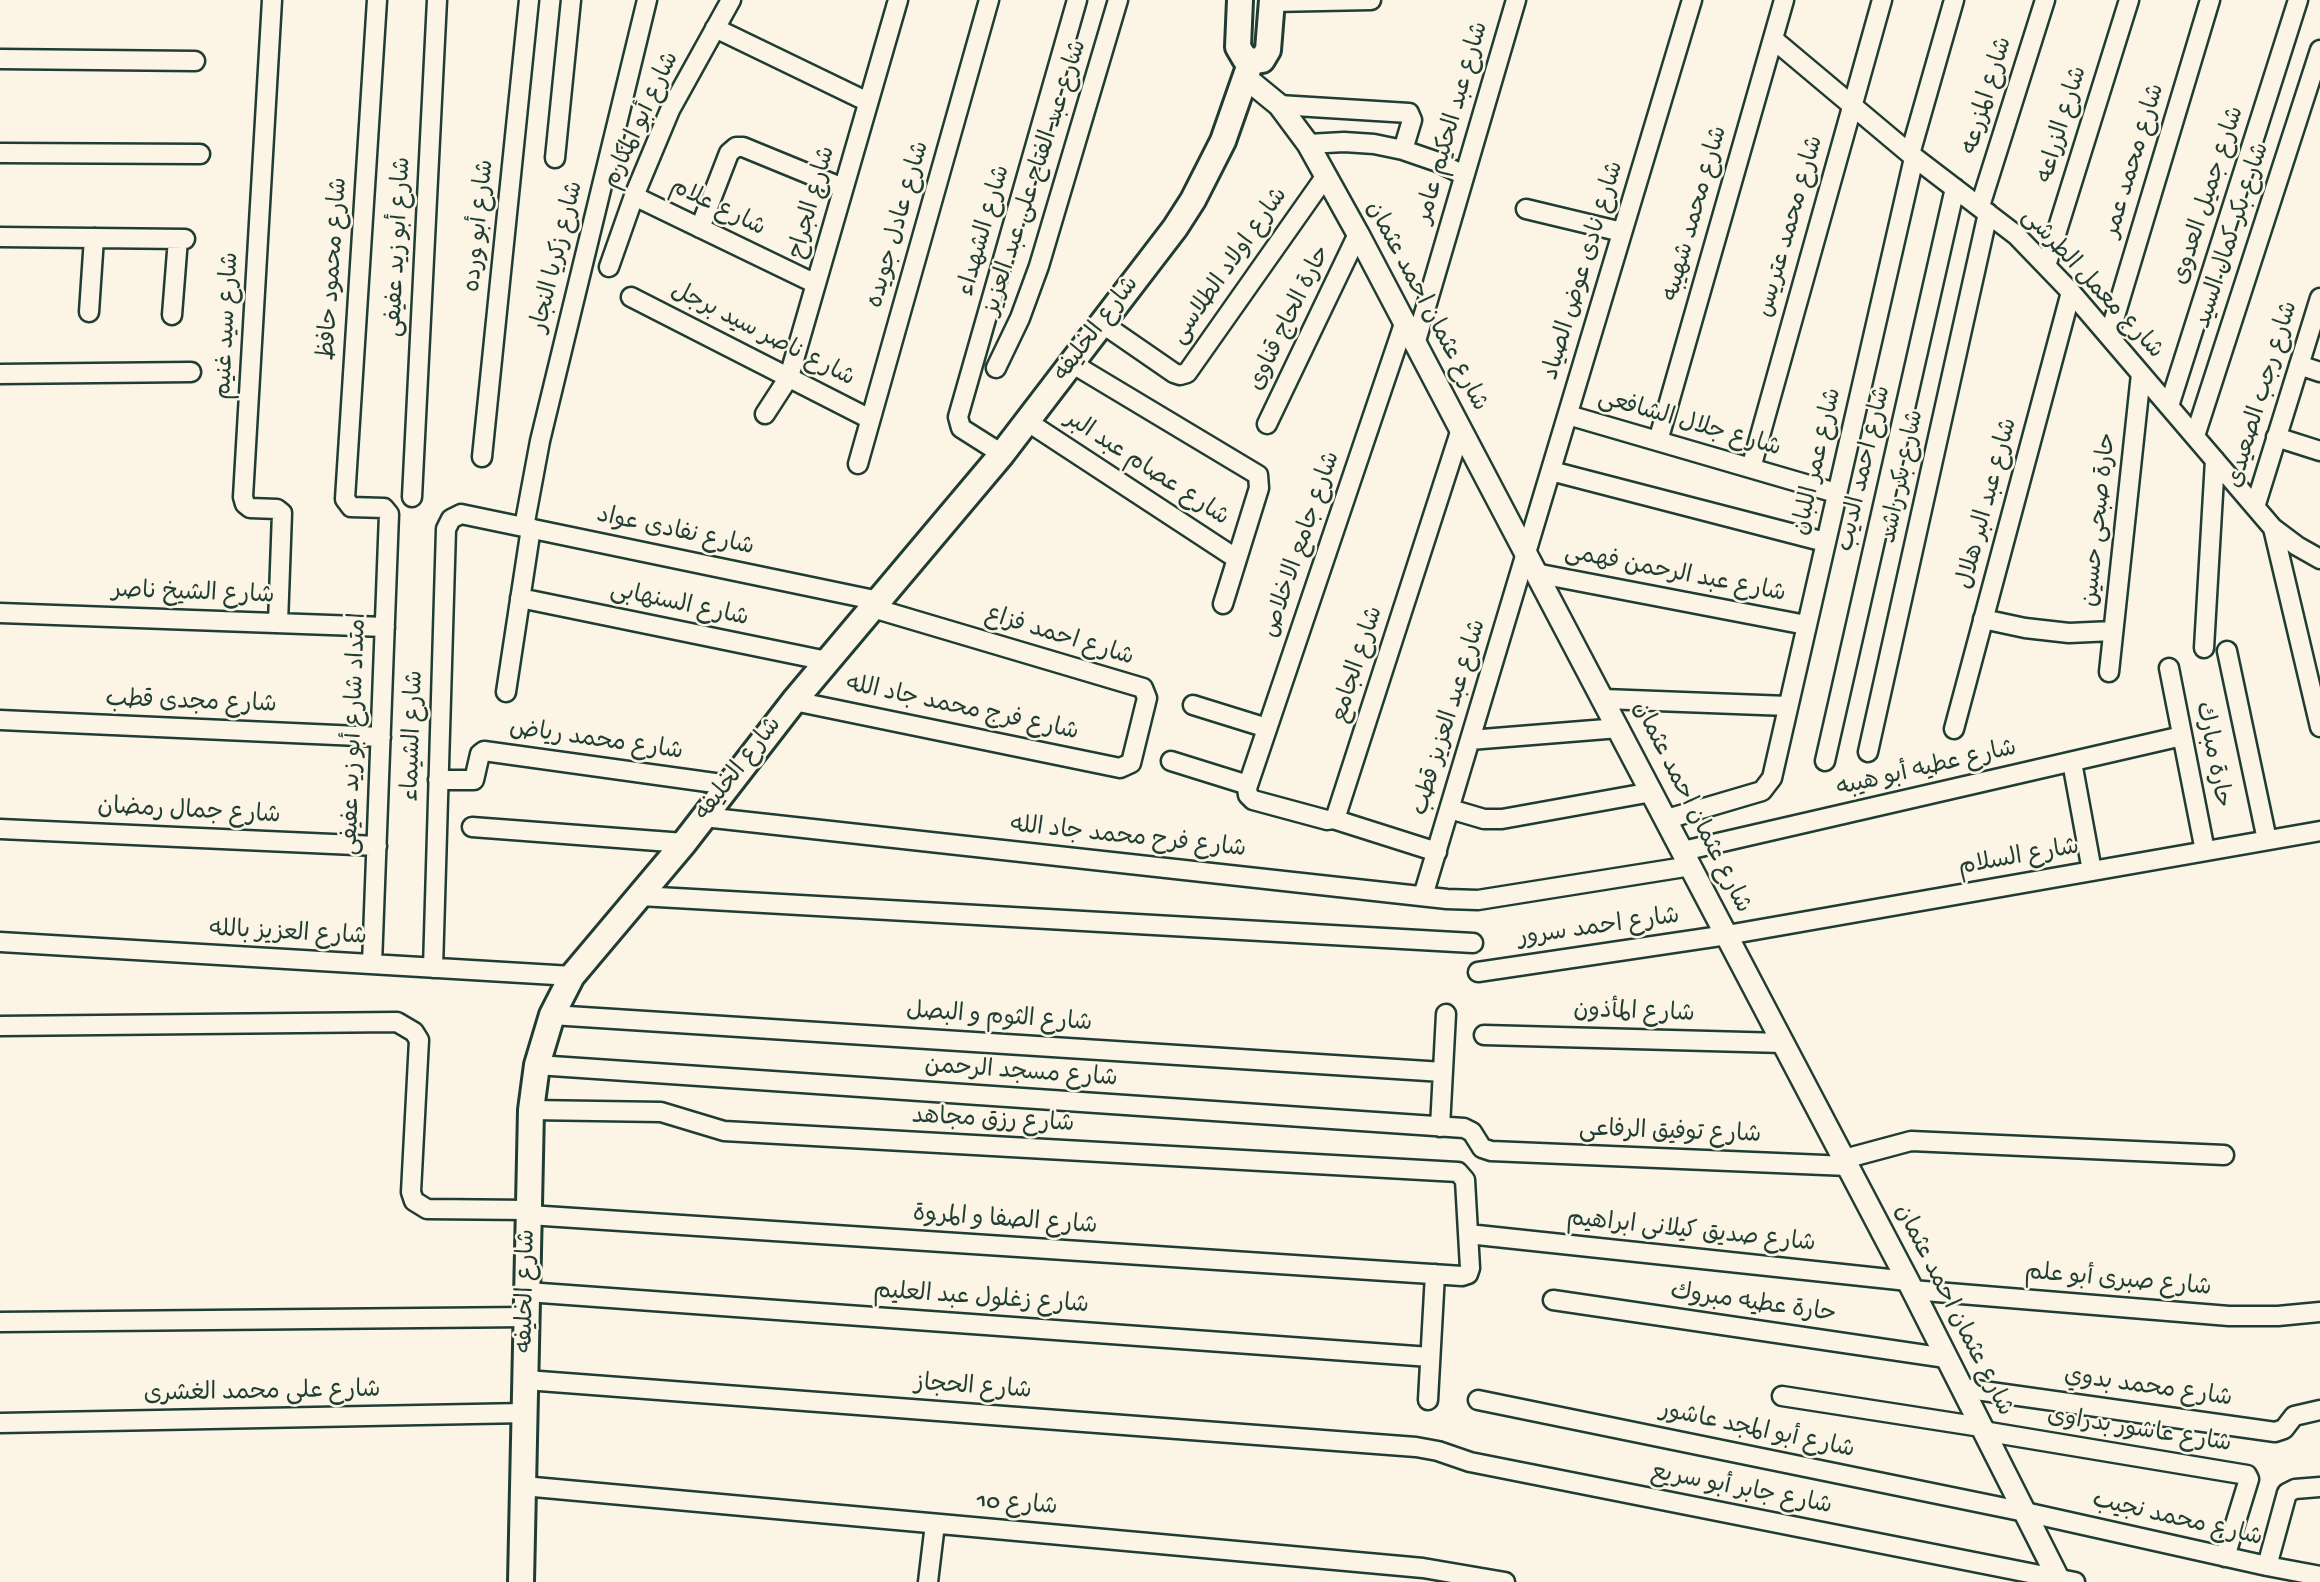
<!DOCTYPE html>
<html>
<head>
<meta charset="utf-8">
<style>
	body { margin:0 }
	canvas { display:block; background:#fcf5e5 }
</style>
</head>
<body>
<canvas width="2320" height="1582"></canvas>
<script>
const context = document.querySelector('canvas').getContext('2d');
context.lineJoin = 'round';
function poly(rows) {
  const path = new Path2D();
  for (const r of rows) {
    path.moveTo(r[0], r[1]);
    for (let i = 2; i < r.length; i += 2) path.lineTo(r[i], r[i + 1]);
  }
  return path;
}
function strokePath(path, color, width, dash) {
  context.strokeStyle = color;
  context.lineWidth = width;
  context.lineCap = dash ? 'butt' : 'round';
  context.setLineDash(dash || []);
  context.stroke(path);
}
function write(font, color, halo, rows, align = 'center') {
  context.font = font + ' "Gochi Hand","Playpen Sans Arabic",sans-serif';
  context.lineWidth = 5;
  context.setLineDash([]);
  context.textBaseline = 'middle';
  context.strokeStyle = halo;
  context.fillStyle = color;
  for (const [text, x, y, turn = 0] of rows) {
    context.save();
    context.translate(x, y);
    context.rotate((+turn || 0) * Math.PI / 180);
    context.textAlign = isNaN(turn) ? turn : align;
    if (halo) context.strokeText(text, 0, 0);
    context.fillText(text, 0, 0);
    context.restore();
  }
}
const minor = poly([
	[272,0,243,497,245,504,250,508,277,509,282,513,278,623],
	[1272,2,1371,0],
	[715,28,868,102],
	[1773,39,1910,154,2016,235,2071,292,2273,528,2297,546,2320,559],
	[0,59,195,61],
	[1279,105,1409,113,1412,120,1403,150],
	[1308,144,1344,142,1374,144,1403,150,1435,161,1464,175],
	[0,153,200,154],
	[1910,154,1954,0],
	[555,158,571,0],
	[634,196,816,284],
	[1980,206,2045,0],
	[1526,209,1622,232],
	[700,228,729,153,736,147,743,147,843,188],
	[0,237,185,239],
	[2046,266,2129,0],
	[609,267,634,196,670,110,731,0],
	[631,297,870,419],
	[89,312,94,238],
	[172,315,178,239],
	[1405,321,1247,788,1248,795,1253,800,1327,820,1333,819,1336,816,1461,429],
	[1103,324,1174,373,1180,375,1187,373,1325,177],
	[2109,336,2210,0],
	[1416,341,1516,0],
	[1073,364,1258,475,1259,488,1223,604],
	[2299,365,2320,372],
	[996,368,1020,318,1039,266,1118,0],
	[0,374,191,372],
	[2169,406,2298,0],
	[765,414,789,377,898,0],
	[1568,415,1836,493],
	[1028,422,1237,559],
	[1267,424,1358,234],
	[2195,436,2320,50],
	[2276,437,2320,451],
	[1658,441,1784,0],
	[1002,454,961,428,958,417,1077,0],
	[482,457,529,0],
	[858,464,989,0],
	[1751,468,1882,0],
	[1551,471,1825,542],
	[412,497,437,0],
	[2255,507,2320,298],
	[524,527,540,441,647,0],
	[2273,528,2320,727],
	[1535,573,1806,625],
	[520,598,827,661],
	[0,613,385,627],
	[1983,619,2025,628,2069,633,2113,631],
	[2204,648,2215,460],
	[2227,651,2267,840],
	[2169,668,2205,851],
	[2109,672,2141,374],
	[506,692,531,528],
	[1604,699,1788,706],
	[794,701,1120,768,1131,763,1147,698,1143,688,873,608],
	[1193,705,1267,728],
	[0,720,381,737],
	[1954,729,2071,292],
	[1470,740,1619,728],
	[1868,752,1988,213],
	[1171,761,1248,785],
	[1825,761,1955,188],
	[2072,762,2092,871],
	[438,780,474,780,480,754,484,751,729,785],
	[1450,809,1484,819,1502,819,1652,792],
	[704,817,1447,899,1478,900,1691,866],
	[1333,819,1437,852],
	[1667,819,1762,791,1772,778,1914,158],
	[472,827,684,843],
	[0,829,377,846],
	[1683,851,2182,736],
	[640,896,1473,943],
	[1423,896,1692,0],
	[0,942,572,976],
	[372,964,389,514,384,508,351,507,345,499,377,0],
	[433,968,446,529,451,519,461,514,879,601],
	[1478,972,1727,935,2320,831],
	[552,1015,1443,1072],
	[0,1026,397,1022,414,1032,419,1040,411,1192,414,1201,427,1209,529,1210],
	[1484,1035,1783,1043],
	[537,1065,1464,1128,1472,1132,1482,1148,1491,1151,1848,1166],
	[1440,1127,1446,1014],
	[1844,1159,1911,1141,2224,1155],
	[529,1215,1462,1276,1468,1274,1470,1268,1465,1180,1458,1172,724,1131,661,1112,531,1110],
	[1468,1234,1908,1281],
	[1912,1290,2229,1316,2278,1316,2320,1312],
	[527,1292,1430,1357],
	[1553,1300,1946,1358],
	[0,1322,527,1317],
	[526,1380,1416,1447,1438,1451,1470,1462,2075,1582],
	[1962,1388,2275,1432,2284,1429,2294,1416,2320,1410],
	[1782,1396,1981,1427],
	[1428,1400,1435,1274],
	[1478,1400,2025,1512,2267,1566,2320,1576],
	[0,1423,525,1413],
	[1983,1431,2247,1475,2249,1479,2225,1557],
	[523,1486,1423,1568,1505,1582],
	[2267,1566,2287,1493,2295,1489,2320,1487],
	[928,1582,935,1524]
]);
const tertiary = poly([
	[1246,78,1279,105,1308,144,1358,234,1908,1281,2060,1582]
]);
const secondary = poly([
	[1240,0,1238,47,1245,59,1256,61,1262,60,1268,50,1272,0],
	[521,1582,531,1110,537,1065,552,1015,572,976,684,843,794,701,1002,454,1175,228,1193,200,1223,141,1251,61]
]);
strokePath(minor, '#1f3d34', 23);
strokePath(tertiary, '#1f3d34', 26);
strokePath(secondary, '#1f3d34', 30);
strokePath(minor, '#fcf5e5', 18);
strokePath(tertiary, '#fcf5e5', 21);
strokePath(secondary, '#fcf5e5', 24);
write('24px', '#1f3d34', '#fcf5e5', [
	["شارع المزرعه",1989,96,-73],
	["شارع أبو المكارم",643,121,-65],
	["شارع عبد الحكيم عامر",1454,123,-74],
	["شارع الزراعه",2064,125,-73],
	["شارع محمد عمر",2136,161,-73],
	["شارع عبد الفتاح على عبد العزيز",1037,178,-72],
	["شارع جميل العدوى",2210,196,-72],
	["شارع الجراح",814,203,-74],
	["شارع علام",717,209,26],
	["شارع محمد شهيبه",1697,214,-74],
	["شارع عادل جويده",900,225,-74],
	["شارع أبو ورده",481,226,-84],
	["شارع محمد عتريس",1792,227,-74],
	["شارع الشهداء",986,231,-74],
	["شارع بكر كمال السيد",2234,236,-72],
	["شارع أبو زيد عفيفى",400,247,-87],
	["شارع زكريا النجار",559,257,-76],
	["شارع اولاد الطلاسى",1231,267,-55],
	["شارع محمود حافظ",335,269,-86],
	["شارع نادى عوض الصياد",1585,271,-73],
	["شارع معمل الطرشى",2091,285,47],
	["شارع عثمان احمد عثمان",1425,307,62],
	["حارة الحاج قناوى",1291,319,-64],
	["شارع سيد غنيم",229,326,-87],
	["شارع الخليفه",1098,330,-53],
	["شارع ناصر سيد برجل",762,336,27],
	["شارع رجب الصعيدى",2264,395,-73],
	["شارع جلال الشافعى",1689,425,16],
	["شارع عمر اللبان",1819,462,-77],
	["شارع احمد الديب",1866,469,-77],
	["شارع عصام عبد البر",1146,470,33],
	["شارع بكر راشد",1904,477,-78],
	["شارع عبد البر هلال",1989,504,-75],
	["حارة صبحى حسين",2101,520,-84],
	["شارع نفادى عواد",675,533,12],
	["شارع جامع الاخلاص",1303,545,-71],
	["شارع عبد الرحمن فهمى",1675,575,11],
	["شارع الشيخ ناصر",193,595,2],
	["شارع السنهابى",679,606,12],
	["شارع احمد فزاع",1059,638,17],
	["شارع الجامع",1359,665,-72],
	["شارع مجدى قطب",191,704,2],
	["شارع فرج محمد جاد الله",962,710,12],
	["شارع عبد العزيز قطب",1451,718,-73],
	["امتداد شارع أبو زيد عفيفى",356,734,-88],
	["شارع الشيماء",415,736,-88],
	["شارع محمد رياض",596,742,8],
	["حارة مبارك",2211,755,79],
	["شارع الخليفه",740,770,-52],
	["شارع عطيه أبو هيبه",1927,770,-13],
	["شارع عثمان احمد عثمان",1690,808,63],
	["شارع جمال رمضان",189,813,3],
	["شارع فرح محمد جاد الله",1128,839,6],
	["شارع السلام",2019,859,-10],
	["شارع احمد سرور",1599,929,-8],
	["شارع العزيز بالله",288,935,3],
	["شارع المأذون",1634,1014,2],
	["شارع الثوم و البصل",999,1019,4],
	["شارع مسجد الرحمن",1021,1074,4],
	["شارع رزق مجاهد",993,1122,3],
	["شارع توفيق الرفاعى",1670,1134,2],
	["شارع الصفا و المروة",1005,1222,4],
	["شارع صديق كيلانى ابراهيم",1691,1233,6],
	["شارع صبرى أبو علم",2118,1282,5],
	["شارع الخليفه",528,1291,-89],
	["شارع زغلول عبد العليم",981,1300,4],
	["حارة عطيه مبروك",1753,1305,8],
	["شارع عثمان احمد عثمان",1952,1311,63],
	["شارع الحجاز",973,1389,4],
	["شارع محمد بدوي",2148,1389,8],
	["شارع على محمد الغشرى",262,1394,-1],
	["شارع أبو المجد عاشور",1757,1432,12],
	["شارع عاشور بدراوى",2139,1432,9],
	["شارع جابر أبو سريع",1741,1491,11],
	["شارع 10",1017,1506,5],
	["شارع محمد نجيب",2177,1521,13]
]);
</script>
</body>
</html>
